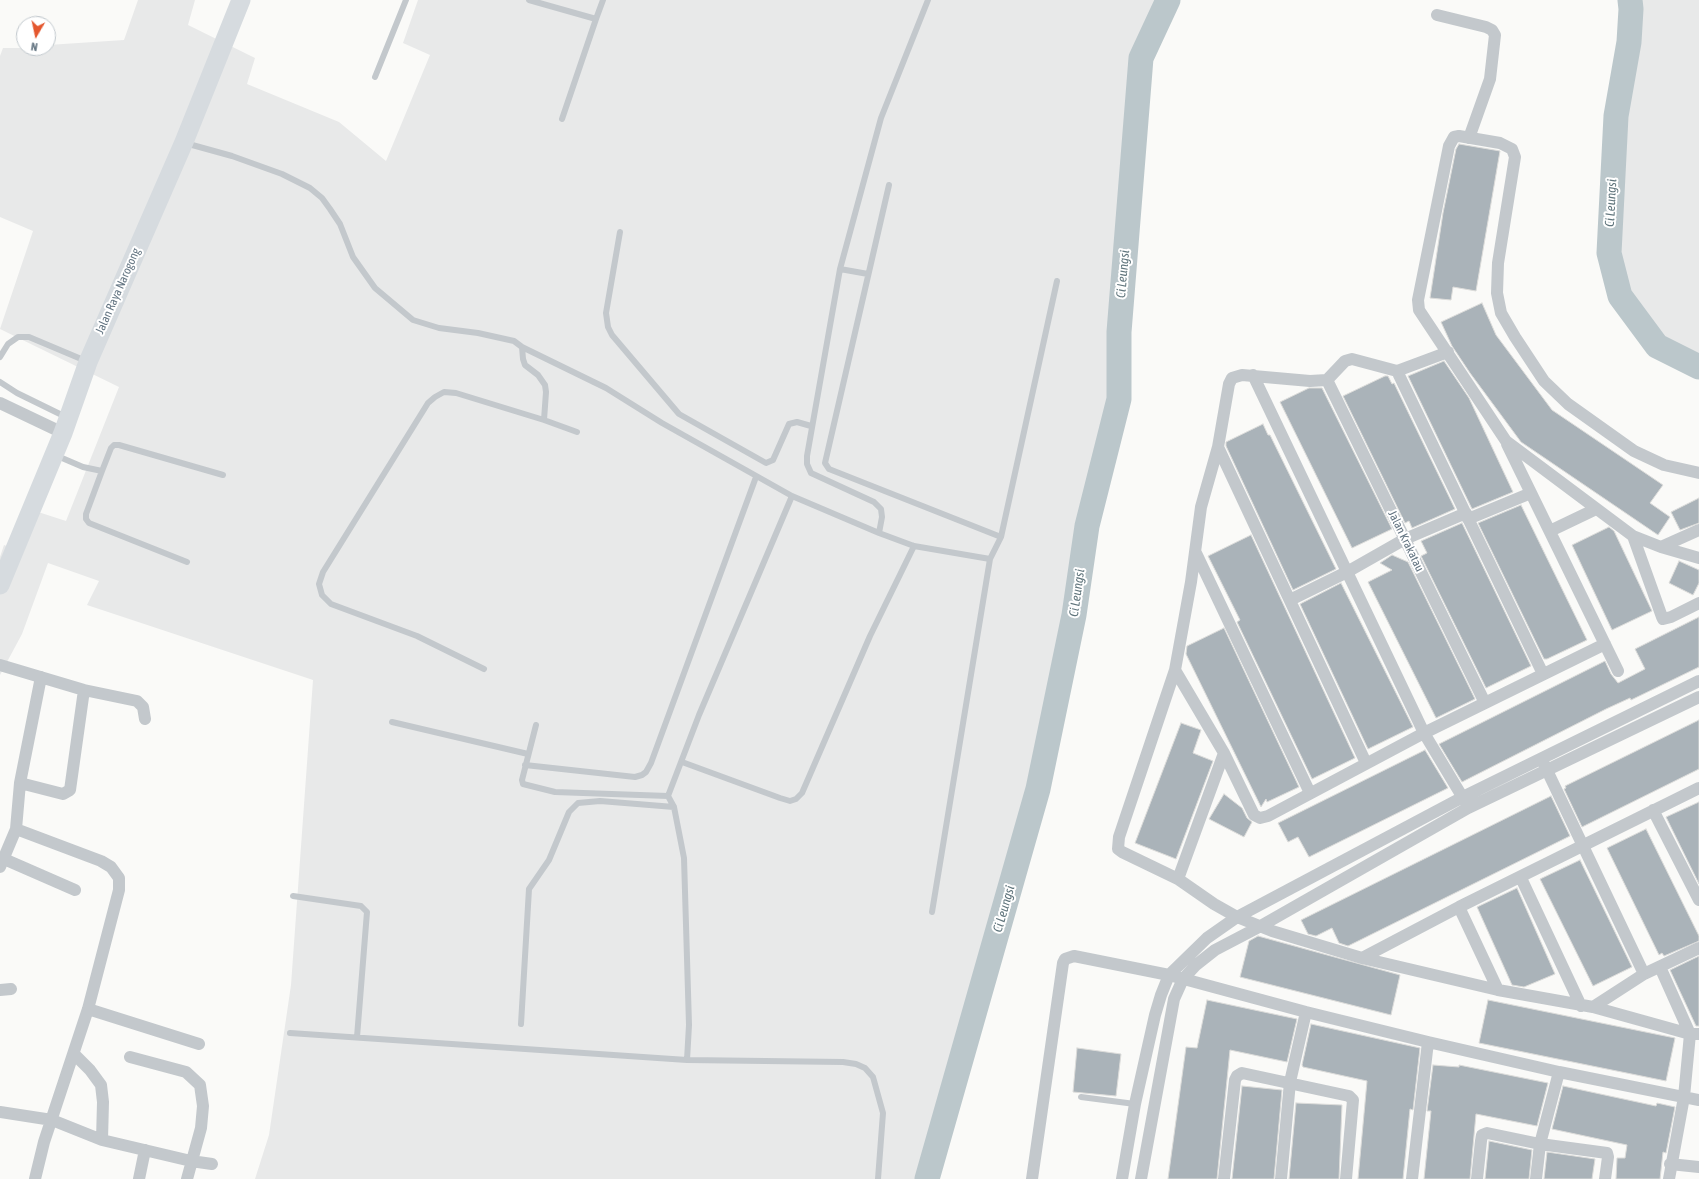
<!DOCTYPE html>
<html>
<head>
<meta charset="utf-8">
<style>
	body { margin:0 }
	#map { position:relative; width:1699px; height:1179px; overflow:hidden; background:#fafaf8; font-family:"Asap Condensed",sans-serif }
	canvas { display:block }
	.north { position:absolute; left:16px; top:16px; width:40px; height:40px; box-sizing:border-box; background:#fff; border:1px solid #c1c8cd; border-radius:50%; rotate:189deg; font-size:11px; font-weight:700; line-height:16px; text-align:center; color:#657683 }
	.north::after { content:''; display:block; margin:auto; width:14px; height:18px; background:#e4572e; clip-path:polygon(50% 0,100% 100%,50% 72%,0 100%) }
</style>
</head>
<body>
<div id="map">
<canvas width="1699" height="1179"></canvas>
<div class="north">N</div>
</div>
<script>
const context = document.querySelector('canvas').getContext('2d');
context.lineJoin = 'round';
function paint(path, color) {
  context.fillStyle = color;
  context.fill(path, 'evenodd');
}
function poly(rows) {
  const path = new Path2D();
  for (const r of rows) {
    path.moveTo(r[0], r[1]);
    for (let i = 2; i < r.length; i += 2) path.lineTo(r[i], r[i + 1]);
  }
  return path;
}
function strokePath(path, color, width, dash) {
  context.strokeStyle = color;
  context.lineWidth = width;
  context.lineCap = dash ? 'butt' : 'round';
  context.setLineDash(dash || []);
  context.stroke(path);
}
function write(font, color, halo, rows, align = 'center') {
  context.font = font + ' "Asap Condensed",sans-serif';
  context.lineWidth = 4;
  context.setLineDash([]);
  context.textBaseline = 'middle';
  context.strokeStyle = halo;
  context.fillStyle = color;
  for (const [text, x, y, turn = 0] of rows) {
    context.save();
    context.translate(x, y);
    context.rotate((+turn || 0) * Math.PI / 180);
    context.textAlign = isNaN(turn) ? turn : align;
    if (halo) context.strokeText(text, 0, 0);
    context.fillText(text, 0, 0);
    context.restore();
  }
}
paint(poly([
	[138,0,195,0,188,25,255,58,247,84,339,122,386,161,430,55,403,43,418,0,1168,0,1141,58,1129,201,1119,399,1087,526,1052,722,1001,917,927,1179,255,1179,269,1135,291,985,313,680,87,605,99,581,48,563,22,634,0,675,0,557,4,545,15,549,32,510,66,521,119,387,0,329,33,231,0,217,0,56,3,48,48,48,48,45,124,40],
	[1630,0,1699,0,1699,367,1657,346,1620,296,1609,253,1616,116,1629,42,1631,9]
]), '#e8e9e9');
strokePath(poly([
	[1630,0,1631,9,1629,42,1616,116,1609,253,1620,296,1657,346,1699,367],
	[927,1179,1038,789,1074,615,1087,526,1119,399,1119,332,1141,58,1168,0]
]), '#bbc7cb', 25);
const building = poly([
	[1459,144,1500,151,1476,291,1453,287,1451,300,1430,298,1443,213,1456,149,1459,144],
	[1482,303,1496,335,1552,410,1663,485,1650,503,1670,517,1658,535,1521,442,1470,373,1452,346,1441,322,1482,303],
	[1444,361,1469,398,1513,492,1472,509,1408,376,1444,361],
	[1385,376,1388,376,1392,384,1394,383,1455,509,1412,528,1409,521,1405,523,1343,396,1385,376],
	[1309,388,1322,388,1392,529,1352,548,1280,402,1309,388],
	[1263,424,1268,435,1270,435,1336,569,1293,590,1226,446,1226,442,1263,424],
	[1699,498,1699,523,1680,530,1671,512,1699,498],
	[1521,505,1587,640,1547,659,1544,659,1478,523,1521,505],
	[1462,523,1531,666,1486,688,1421,556,1427,553,1421,541,1462,523],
	[1609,527,1614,531,1652,611,1612,630,1572,545,1609,527],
	[1251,535,1355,758,1312,779,1237,622,1240,620,1208,556,1251,535],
	[1392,555,1408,562,1475,699,1436,718,1368,582,1392,570,1380,563,1392,555],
	[1679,561,1699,570,1699,583,1693,595,1669,583,1679,561],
	[1341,583,1413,727,1368,749,1300,604,1341,583],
	[1699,617,1699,667,1631,700,1630,698,1606,709,1462,782,1439,744,1605,661,1611,674,1618,683,1645,669,1635,649,1699,617],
	[1224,628,1299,787,1267,802,1266,799,1261,807,1186,654,1187,646,1224,628],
	[1699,720,1699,769,1582,827,1564,789,1566,788,1565,786,1699,720],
	[1181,723,1201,730,1193,753,1213,761,1176,859,1135,843,1181,723],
	[1425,750,1448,788,1309,857,1298,837,1288,842,1278,823,1425,750],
	[1224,794,1242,808,1247,818,1252,822,1244,837,1209,819,1224,794],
	[1551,796,1570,836,1348,946,1339,943,1332,928,1316,936,1308,934,1301,920,1551,796],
	[1699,802,1699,884,1666,817,1699,802],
	[1646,829,1699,936,1699,941,1664,956,1662,953,1659,955,1607,848,1646,829],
	[1580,860,1632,967,1593,986,1540,879,1580,860],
	[1517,888,1555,974,1524,987,1512,985,1477,907,1517,888],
	[1258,936,1400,975,1391,1015,1240,977,1249,941,1258,936],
	[1699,956,1699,1026,1696,1026,1670,970,1699,956],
	[1207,1000,1297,1019,1287,1062,1230,1050,1217,1179,1168,1179,1186,1047,1197,1048,1207,1000],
	[1488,1000,1675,1038,1666,1081,1479,1043,1488,1000],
	[1311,1024,1420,1048,1413,1110,1410,1109,1403,1179,1358,1179,1367,1081,1303,1067,1302,1065,1311,1024],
	[1077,1048,1121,1054,1116,1096,1073,1092,1077,1048],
	[1433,1065,1459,1067,1459,1065,1548,1083,1537,1126,1476,1114,1470,1179,1424,1179,1431,1111,1427,1111,1433,1065],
	[1242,1086,1282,1090,1274,1179,1232,1179,1242,1086],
	[1563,1086,1656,1106,1657,1103,1675,1107,1666,1153,1663,1152,1660,1179,1616,1179,1617,1158,1625,1158,1627,1145,1552,1129,1563,1086],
	[1296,1103,1342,1105,1339,1179,1289,1179,1296,1103],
	[1489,1141,1532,1150,1529,1179,1485,1179,1489,1141],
	[1547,1152,1595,1159,1592,1179,1544,1179,1547,1152]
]);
paint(building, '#aab3b9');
strokePath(building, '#dcdcda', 1);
strokePath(poly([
	[529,0,596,19,603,0],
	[375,77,406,0],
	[562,119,596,19],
	[185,143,232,156,282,174,310,188,322,198,330,209,340,224,353,257,375,288,413,320,439,328,478,333,514,341,522,347,606,388,662,423,792,496,879,533,914,546,990,559,932,912],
	[889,185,825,463,829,469,1001,537],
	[620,232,606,313,608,327,612,335,679,414,766,463,773,460,789,424,797,422,811,426],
	[840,269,868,274],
	[522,347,523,359,525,365,538,375,545,385,546,392,544,420,577,432],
	[0,357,8,344,18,337,29,337,86,361],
	[0,382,17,393,66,417],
	[55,455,83,467,102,471,86,514,86,519,89,523,187,562],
	[102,471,111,448,114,445,119,445,223,475],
	[792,496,699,715,668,796,674,807,684,858,689,1025,687,1060,843,1062,856,1064,865,1068,873,1077,883,1113,878,1179],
	[879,533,882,517,881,509,874,502,811,473,807,464,807,456,840,269,881,118,928,0],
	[990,559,1001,537,1057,281],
	[484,669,417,636,331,604,322,595,319,584,323,572,428,403,435,397,444,392,456,393,544,420],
	[392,722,528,754],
	[536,725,522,780,523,784,555,792,668,796],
	[682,762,780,798,790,801,796,799,802,793,870,636,914,546],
	[525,765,635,777,642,775,646,772,651,763,756,477],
	[293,896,361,906,367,912,357,1037],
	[521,1024,529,889,549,860,569,812,578,803,600,801,674,807],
	[290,1033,687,1060],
	[1081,1097,1135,1104]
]), '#c3c8cc', 6);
strokePath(poly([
	[1437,15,1486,27,1492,30,1495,35,1490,79,1469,138],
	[1448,352,1397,371,1352,359,1345,361,1327,380,1310,381,1242,375,1232,378,1229,384,1218,447,1201,507,1191,582,1175,670,1119,837,1118,849,1122,852,1178,879,1214,904,1237,917,1272,931,1362,958,1498,990,1593,1007,1690,1034,1699,1034],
	[1397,371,1543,674],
	[1253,375,1424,733,1466,803],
	[1327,380,1485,703],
	[0,403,63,433],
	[1507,444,1618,671],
	[1218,447,1366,763],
	[1699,473,1664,465,1634,451,1568,404,1544,381,1515,337,1501,313,1497,293,1498,263,1515,157,1512,149,1500,143,1459,136,1454,137,1449,146,1418,300,1419,310,1506,441,1633,536,1661,547,1699,558],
	[1468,519,1531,493],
	[1550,531,1596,509],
	[1633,536,1662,617,1663,619,1671,617,1699,603],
	[1661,547,1699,530],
	[1196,553,1310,793],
	[1290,600,1347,572,1405,539,1466,513],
	[0,665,84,690,137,701,143,707,145,719],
	[1175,670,1224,753,1254,815,1260,818,1268,816,1424,733,1605,644],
	[1544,764,1644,974],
	[20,783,63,794,70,790,84,690],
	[1653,810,1699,900],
	[16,829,101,861,111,867,119,878,119,890,88,1009,44,1142,35,1179],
	[4,859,75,890],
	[0,867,16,829,20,783,41,677],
	[1521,878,1581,1006],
	[1178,879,1224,753],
	[1459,907,1498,990],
	[1362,958,1459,907,1699,788],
	[1660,967,1690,1034,1684,1097,1669,1179],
	[0,990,11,989],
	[1593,1007,1644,974,1699,948],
	[88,1009,199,1044],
	[75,1055,90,1070,101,1085,103,1102,102,1140],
	[130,1057,186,1072,200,1085,203,1106,201,1128,187,1179],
	[0,1112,52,1120,102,1140,191,1161,212,1164],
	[1670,1164,1699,1167],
	[139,1179,145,1150],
	[1032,1179,1063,963,1065,959,1074,956,1169,975,1306,1012,1428,1042,1559,1072,1699,1100],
	[1122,1179,1135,1104,1155,1015,1161,995,1169,975,1207,938,1237,917,1463,797,1699,681],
	[1141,1179,1174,999,1183,979,1196,965,1215,950,1259,927,1468,808,1699,697],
	[1224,1179,1235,1080,1237,1076,1242,1073,1349,1096,1353,1100,1346,1179],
	[1281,1179,1290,1082,1306,1012],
	[1412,1179,1428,1042],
	[1477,1179,1481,1141,1482,1135,1487,1133,1540,1144,1607,1153,1608,1157,1605,1179],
	[1536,1179,1540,1144,1559,1072]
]), '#c3c8cc', 12);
strokePath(poly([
	[0,585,63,433,88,362,184,142,241,0]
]), '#d6dbdf', 19);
write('12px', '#657683', '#fff', [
	["Jalan Raya Narogong",118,291,-66],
	["Jalan Krakatau",1406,541,64]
]);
write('italic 13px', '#60757c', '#fff', [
	["Ci Leungsi",1611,203,-87],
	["Ci Leungsi",1123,274,-85],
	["Ci Leungsi",1077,593,-82],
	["Ci Leungsi",1004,909,-74]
]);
</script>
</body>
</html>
